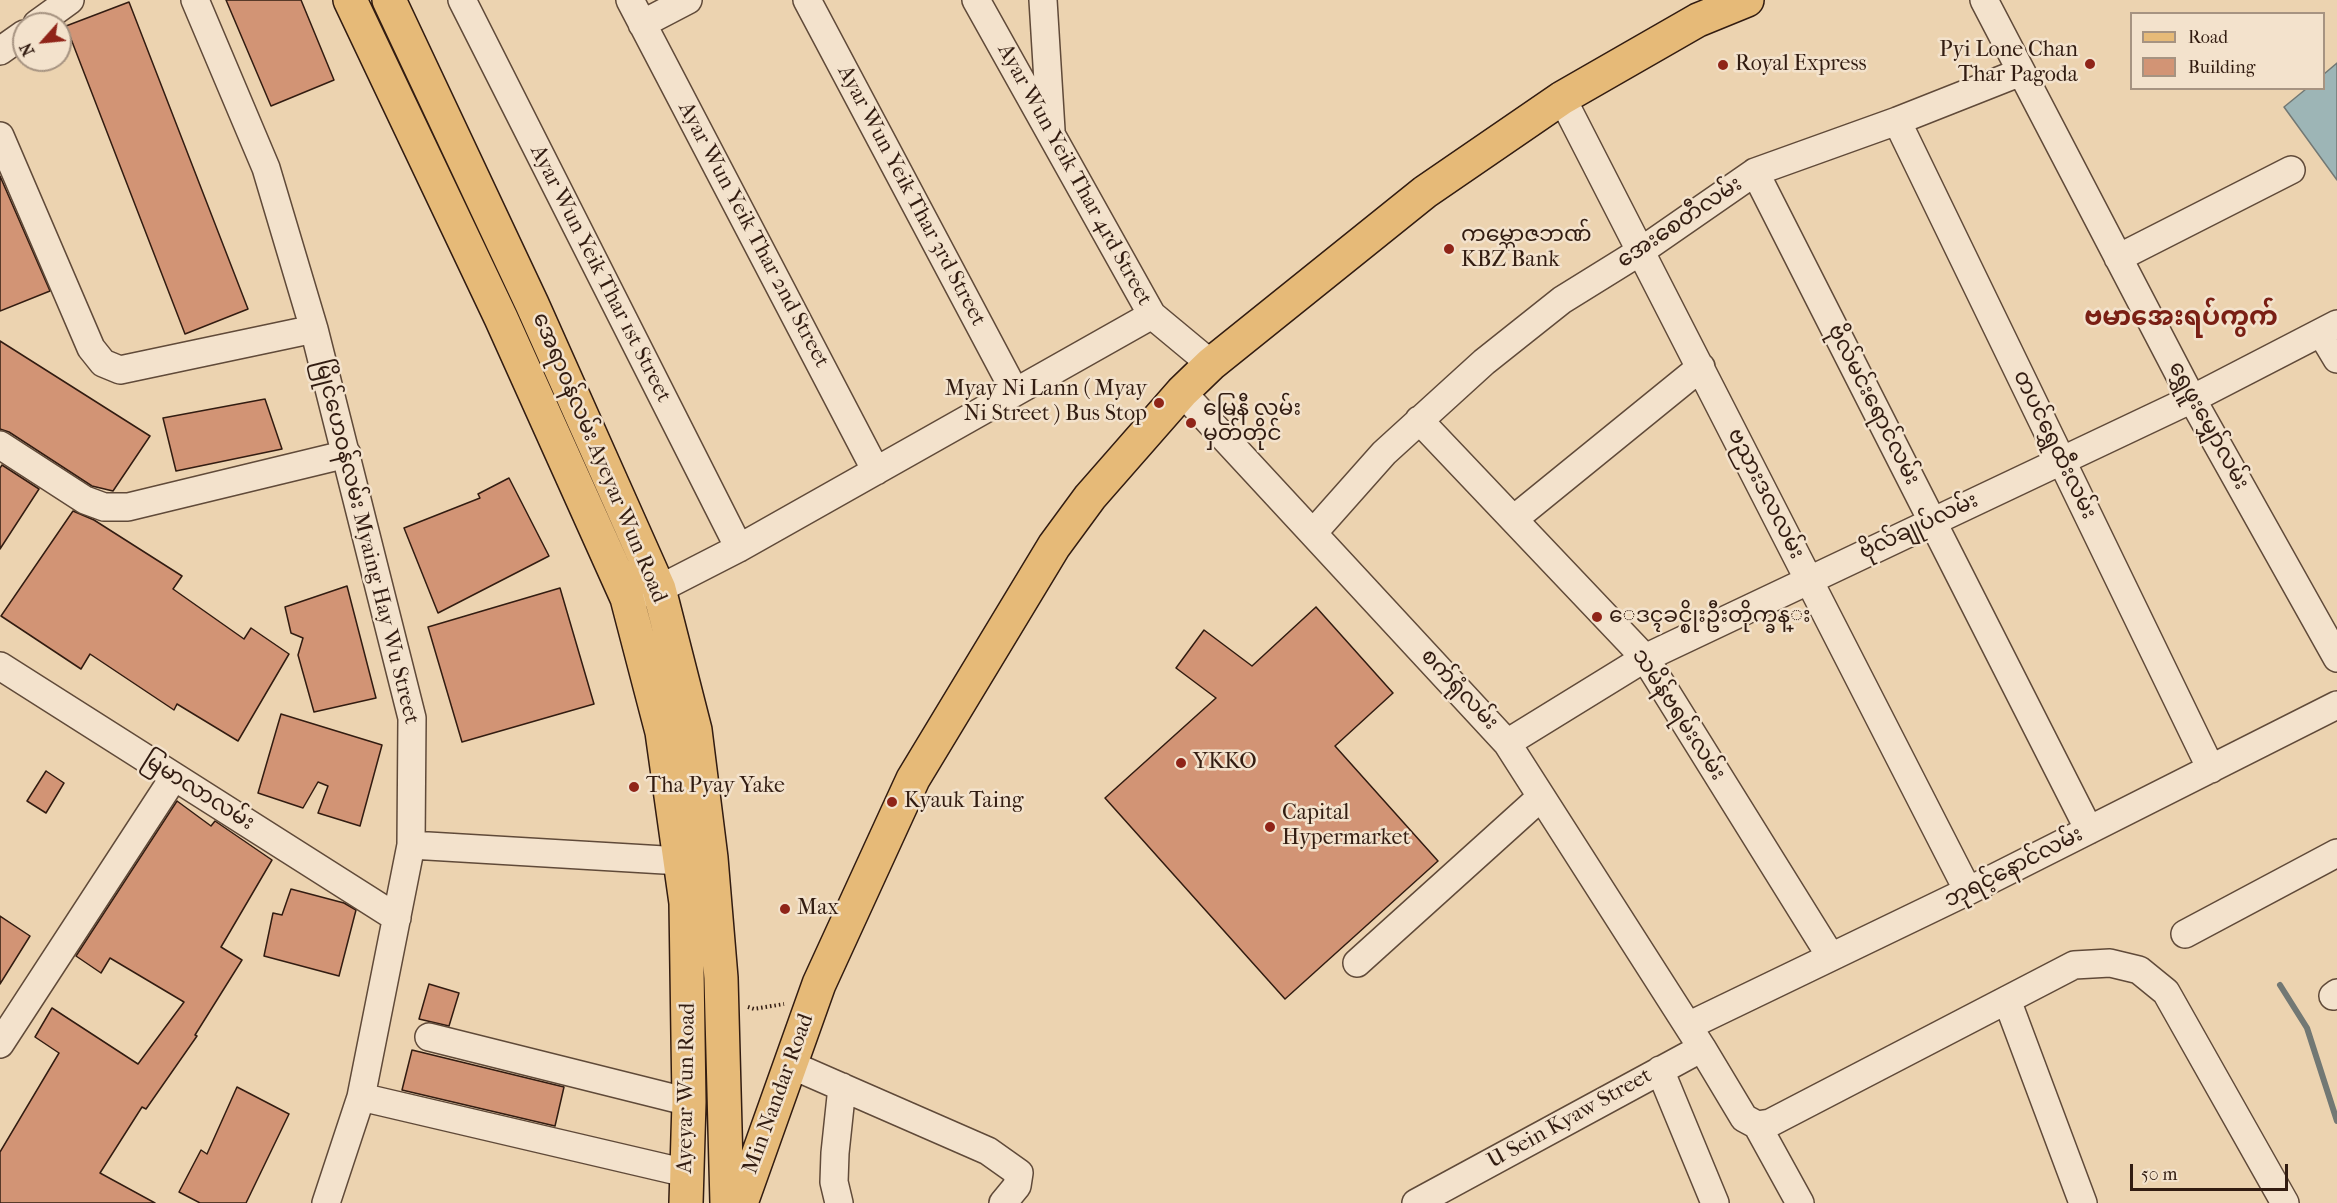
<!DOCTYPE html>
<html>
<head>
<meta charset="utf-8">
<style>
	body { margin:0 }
	#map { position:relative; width:2337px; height:1203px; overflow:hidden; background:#ecd3b0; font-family:"IM FELL French Canon",serif }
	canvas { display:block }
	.legend { position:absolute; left:2130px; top:12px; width:195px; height:78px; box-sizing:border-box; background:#f3e2cc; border:2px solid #a69381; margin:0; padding:8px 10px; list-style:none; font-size:18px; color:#321c11 }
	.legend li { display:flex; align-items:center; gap:12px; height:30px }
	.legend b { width:30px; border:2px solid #a69381 }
	.north { position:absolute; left:12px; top:12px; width:60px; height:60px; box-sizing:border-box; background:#f3e2cc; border:2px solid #a69381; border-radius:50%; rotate:243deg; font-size:16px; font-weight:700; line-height:24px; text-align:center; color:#321c11 }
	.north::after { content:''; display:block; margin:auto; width:21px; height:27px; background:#8f2418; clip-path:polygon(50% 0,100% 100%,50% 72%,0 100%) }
	.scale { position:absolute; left:2130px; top:1164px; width:158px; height:27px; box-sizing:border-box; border:3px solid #321c11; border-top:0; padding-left:8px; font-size:18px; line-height:21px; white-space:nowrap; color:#321c11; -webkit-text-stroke:4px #f3e2cc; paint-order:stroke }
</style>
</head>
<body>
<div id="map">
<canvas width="2337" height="1203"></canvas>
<ul class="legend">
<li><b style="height:8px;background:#e6ba78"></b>Road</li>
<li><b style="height:16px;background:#d29475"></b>Building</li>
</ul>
<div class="north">N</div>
<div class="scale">50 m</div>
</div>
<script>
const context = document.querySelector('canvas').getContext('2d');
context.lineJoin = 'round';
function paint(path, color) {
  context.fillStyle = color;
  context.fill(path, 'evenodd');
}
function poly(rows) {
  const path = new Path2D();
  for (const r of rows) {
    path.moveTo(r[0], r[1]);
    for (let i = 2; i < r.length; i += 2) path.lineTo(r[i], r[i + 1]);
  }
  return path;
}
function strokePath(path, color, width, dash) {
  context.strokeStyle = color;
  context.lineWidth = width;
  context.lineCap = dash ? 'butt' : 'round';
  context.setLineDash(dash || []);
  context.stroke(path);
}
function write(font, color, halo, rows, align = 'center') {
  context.font = font + ' "IM FELL French Canon","Noto Sans Myanmar",serif';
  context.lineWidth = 5;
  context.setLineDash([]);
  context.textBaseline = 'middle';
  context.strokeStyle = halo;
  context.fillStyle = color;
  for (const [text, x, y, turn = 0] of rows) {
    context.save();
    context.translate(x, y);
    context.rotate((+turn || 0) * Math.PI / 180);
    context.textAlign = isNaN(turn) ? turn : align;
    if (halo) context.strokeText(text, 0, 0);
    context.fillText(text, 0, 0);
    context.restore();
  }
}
const water = poly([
	[2337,63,2337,180,2284,107,2306,89,2324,88,2324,74,2337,63]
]);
paint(water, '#9db5b6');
strokePath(water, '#727874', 1.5);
strokePath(poly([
	[2280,985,2307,1028,2337,1121]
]), '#727874', 6);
const building = poly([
	[226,0,301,0,334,80,271,106,226,0],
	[129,2,248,309,185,334,66,26,129,2],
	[0,176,50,291,0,311,0,176],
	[0,341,150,436,113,491,92,486,9,432,0,429,0,341],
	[265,399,282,449,176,471,163,418,265,399],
	[2,465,39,489,0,549,0,468,2,465],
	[509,478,549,556,438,613,404,528,480,498,478,494,509,478],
	[73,511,94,520,182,576,173,589,244,639,251,628,289,654,238,741,177,704,174,710,90,654,81,669,1,616,73,511],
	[347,586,376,698,314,712,298,655,303,638,291,633,285,607,347,586],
	[560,588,594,704,462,742,428,627,560,588],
	[1316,607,1393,693,1335,746,1438,861,1285,999,1105,798,1216,698,1176,668,1204,630,1252,666,1316,607],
	[281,714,382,745,360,826,318,813,328,786,318,782,303,808,258,793,281,714],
	[46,771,64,783,46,813,27,801,46,771],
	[177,801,211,826,215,821,272,860,221,947,242,960,195,1035,197,1036,146,1109,142,1107,100,1173,155,1203,0,1203,0,1152,59,1053,35,1037,52,1008,138,1064,184,1002,110,958,101,973,76,956,177,801],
	[291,889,344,903,356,910,339,976,264,956,273,913,282,915,291,889],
	[0,916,30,936,0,984,0,916],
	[429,984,459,993,449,1026,419,1019,429,984],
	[412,1050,564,1087,555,1126,402,1090,412,1050],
	[237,1087,289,1114,246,1203,200,1203,179,1192,201,1150,207,1154,237,1087]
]);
paint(building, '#d29475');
strokePath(building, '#321c11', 1.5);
const minor = poly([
	[195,0,266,168,314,329,412,718,411,845,361,1097,326,1203],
	[462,0,739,548],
	[630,0,876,471],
	[807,0,1015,392],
	[976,0,1152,315,1211,364],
	[1043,0,1051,130],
	[1984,0,2192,399,2337,658],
	[37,24,70,0],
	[642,24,688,0],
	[0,51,24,34],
	[1562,98,1968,891],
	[1897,121,2211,769],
	[0,136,91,348,103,363,120,370,314,329],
	[1755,172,2089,830],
	[2118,258,2291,170],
	[2322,334,2337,359],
	[1182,392,1507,743,1702,1048,1416,1203],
	[1419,420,1645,658,1831,957],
	[0,445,85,500,104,507,128,507,347,454],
	[1514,519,1701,367],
	[1313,533,1384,453,1484,362,1562,300,1641,251,1755,172,1897,121,2021,72],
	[640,594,659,589,739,548,1152,315],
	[0,666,397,918],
	[1507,743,1645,658,2192,399,2337,324],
	[411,845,681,861],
	[2185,934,2337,853],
	[1357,963,1541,797],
	[2333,996,2337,993],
	[2007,1000,2083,1203],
	[1688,1026,1968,891,2337,705],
	[429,1037,689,1102],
	[0,1044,174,777],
	[1702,1048,1744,1118,1757,1125,1770,1123,2074,965,2110,963,2139,970,2166,992,2285,1203],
	[789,1064,988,1151,1019,1173,1017,1186,1003,1203],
	[1660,1070,1715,1203],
	[361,1097,686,1173],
	[1757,1125,1800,1203],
	[839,1203,834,1182,835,1153,842,1087]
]);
const major = poly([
	[350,0,501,318,627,598,662,732,686,903,689,1102,686,1203],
	[389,0,532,304,659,589,695,730,711,858,721,978,727,1203],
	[741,1203,819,984,913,779,1054,546,1090,497,1182,392,1211,364,1425,192,1562,98,1698,20,1747,0]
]);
strokePath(minor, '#604a39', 30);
strokePath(major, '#321c11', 36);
strokePath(poly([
	[748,1007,754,1009,784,1004]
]), '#321c11', 4, [1.5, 3]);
strokePath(minor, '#f3e2cc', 27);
strokePath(major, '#e6ba78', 33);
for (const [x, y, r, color] of [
	[2090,64,6,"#8f2418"],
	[1723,65,6,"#8f2418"],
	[1449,249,6,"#8f2418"],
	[1159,403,6,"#8f2418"],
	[1191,423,6,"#8f2418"],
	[1597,617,6,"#8f2418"],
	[1181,763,6,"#8f2418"],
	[634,787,6,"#8f2418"],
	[892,802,6,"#8f2418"],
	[1270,827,6,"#8f2418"],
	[785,909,6,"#8f2418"]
]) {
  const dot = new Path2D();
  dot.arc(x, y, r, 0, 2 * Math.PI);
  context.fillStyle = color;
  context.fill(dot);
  strokePath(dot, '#f3e2cc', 2);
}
write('22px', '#321c11', '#f3e2cc', [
	["Pyi Lone Chan",2078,51,"right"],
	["Thar Pagoda",2078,76,"right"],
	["Royal Express",1735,65],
	["ကမ္ဘောဇဘဏ်",1461,236],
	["KBZ Bank",1461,261],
	["Myay Ni Lann ( Myay",1147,390,"right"],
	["Ni Street ) Bus Stop",1147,415,"right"],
	["မြေနီ လမ်း",1203,410],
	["မှတ်တိုင်",1203,435],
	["ေဒၚခင္စိုးဦးတိုက္ခန္း",1609,617],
	["YKKO",1193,763],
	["Tha Pyay Yake",646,787],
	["Kyauk Taing",904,802],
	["Capital",1282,814],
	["Hypermarket",1282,839],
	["Max",797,909]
], 'left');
write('22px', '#321c11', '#f3e2cc', [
	["Ayar Wun Yeik Thar 4rd Street",1074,175,61],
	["Ayar Wun Yeik Thar 3rd Street",911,196,62],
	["အေးစေတီလမ်း",1680,223,-34],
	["Ayar Wun Yeik Thar 2nd Street",753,235,62],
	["Ayar Wun Yeik Thar 1st Street",600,274,63],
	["ဗိုလ်မင်းရောင်လမ်း",1873,405,63],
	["ရွှေဖူးမျှော်လမ်း",2208,426,61],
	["တပင်ရွှေထီးလမ်း",2054,445,64],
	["အေရာဝန်လမ်း Ayeyar Wun Road",599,458,67],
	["ဗညားဒလလမ်း",1765,494,63],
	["ဗိုလ်ချုပ်လမ်း",1919,527,-25],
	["မြိုင်ဟေဝန်လမ်း Myaing Hay Wu Street",366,542,76],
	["စက်ရုံလမ်း",1459,690,47],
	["သမိန်ဗရမ်းလမ်း",1678,715,57],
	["မြမာလာလမ်း",198,792,32],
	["ဘုရင့်နောင်လမ်း",2014,868,-27],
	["Ayeyar Wun Road",687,1088,-89],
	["Min Nandar Road",779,1094,-70],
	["U Sein Kyaw Street",1570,1119,-29]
]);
write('bold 26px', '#7a1f14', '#f3e2cc', [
	["ဗမာအေးရပ်ကွက်",2181,319]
]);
</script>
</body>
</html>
